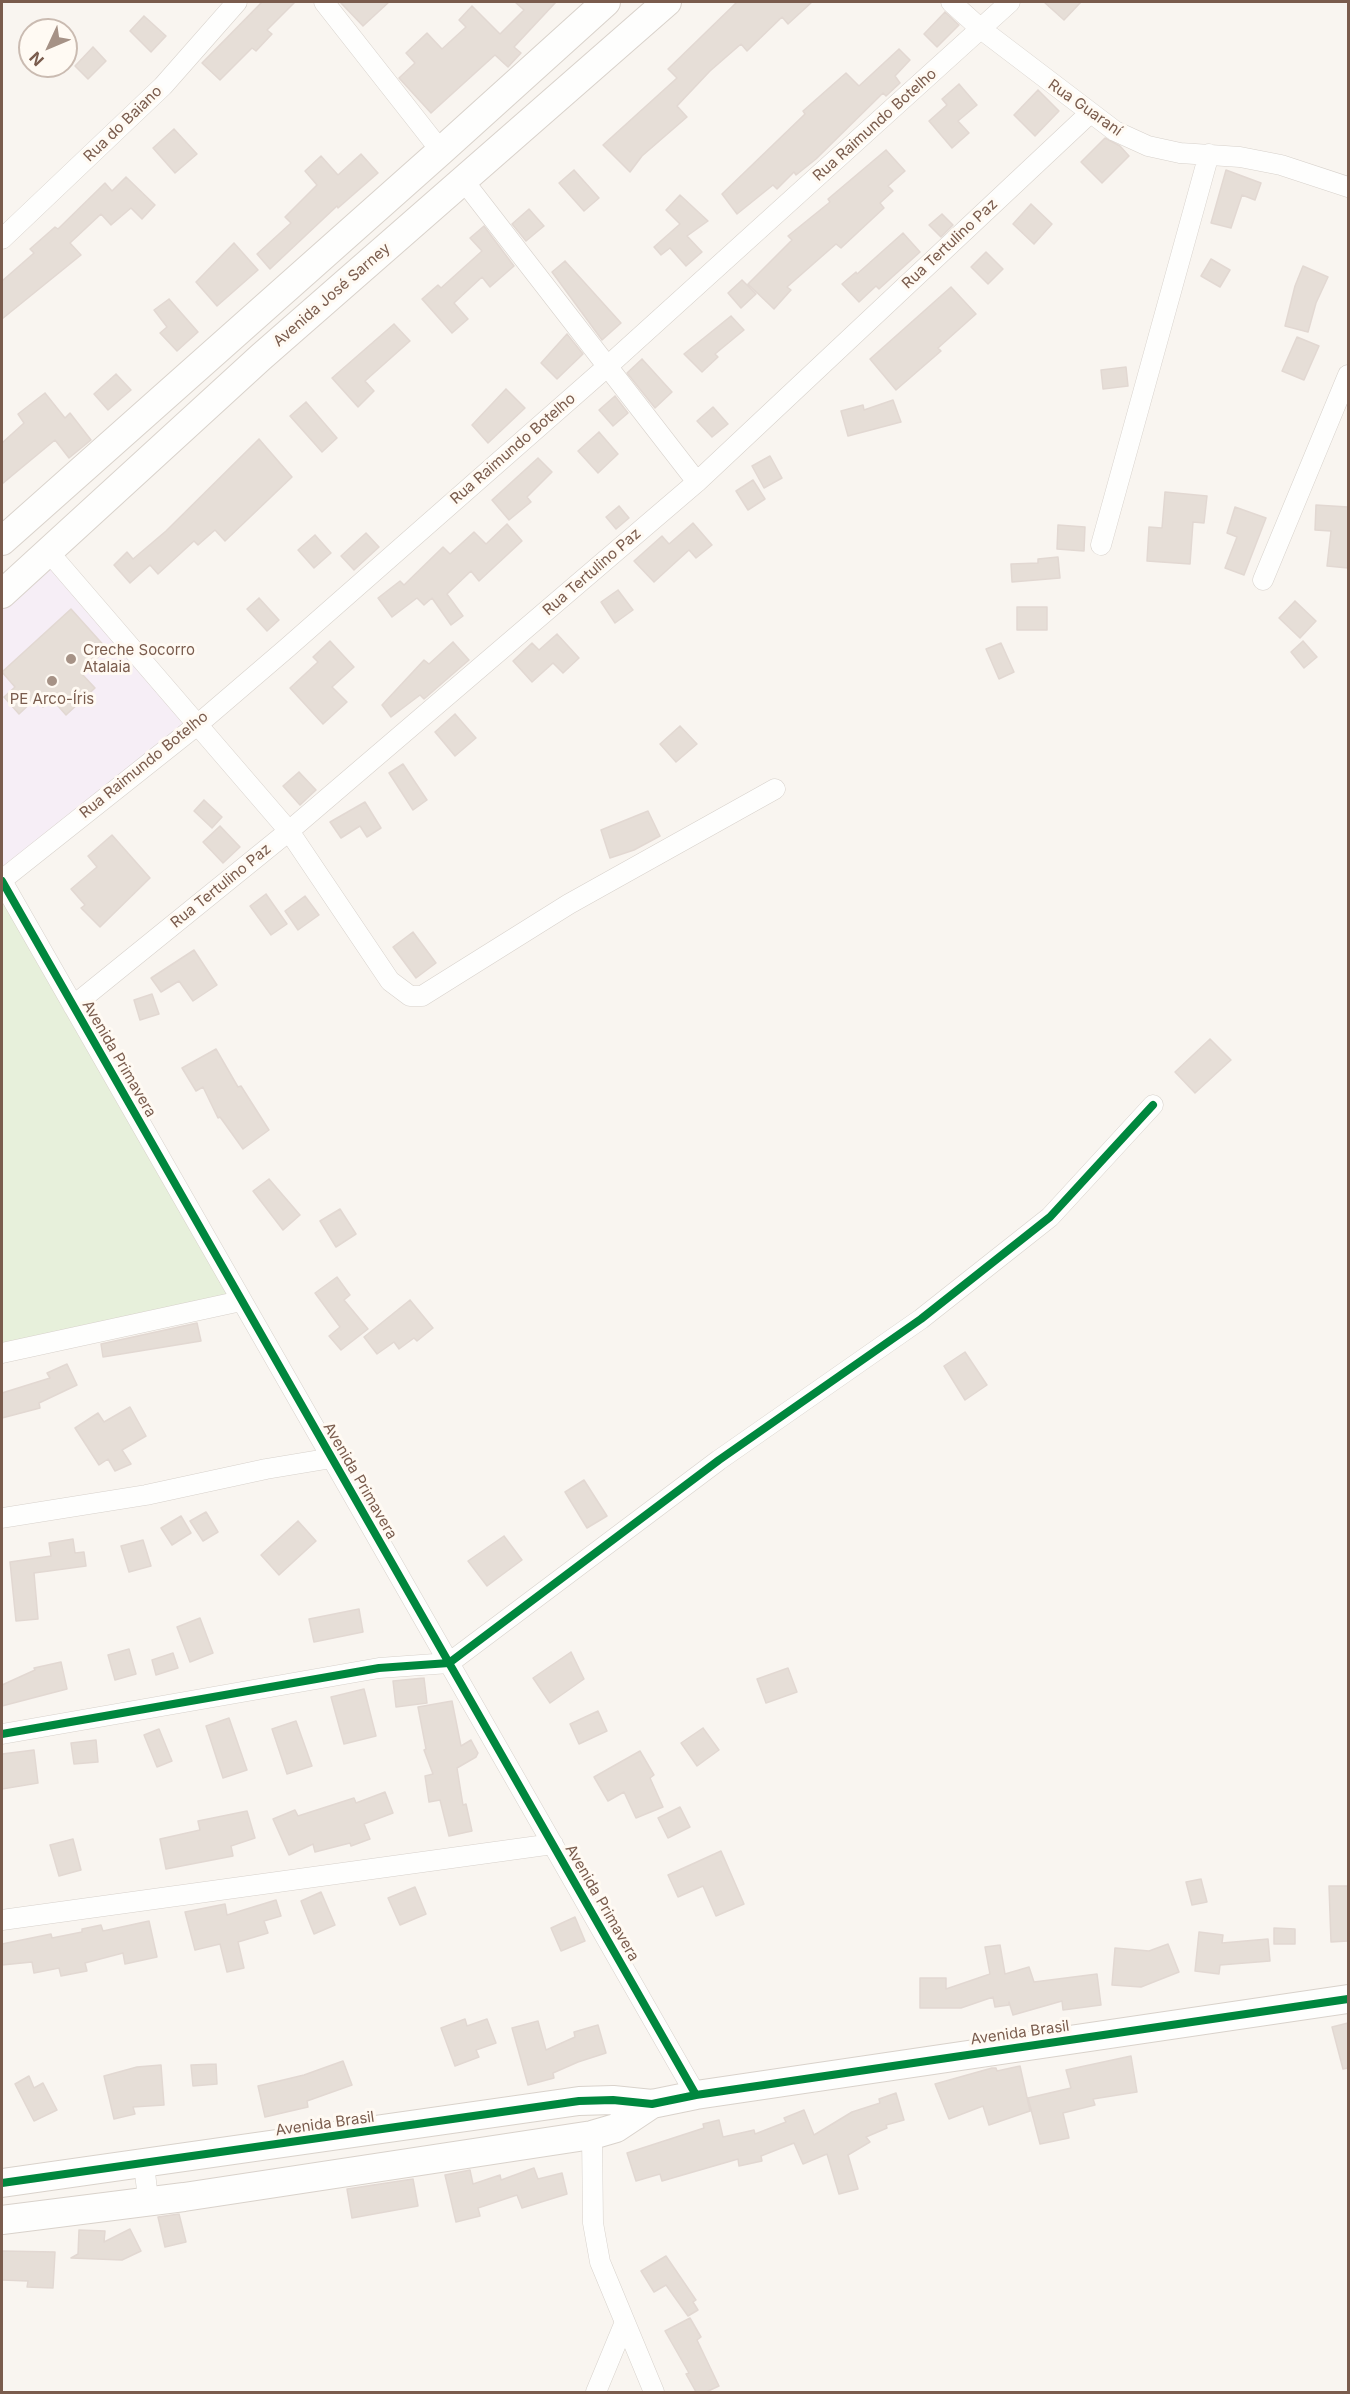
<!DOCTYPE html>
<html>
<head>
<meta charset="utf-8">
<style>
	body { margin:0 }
	#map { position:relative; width:1350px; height:2394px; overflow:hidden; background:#f9f5f0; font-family:Inter,sans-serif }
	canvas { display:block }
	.frame { position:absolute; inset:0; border:3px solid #7a5c4d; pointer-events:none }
	.north { position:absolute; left:18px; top:18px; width:60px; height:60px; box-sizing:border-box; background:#fffaf3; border:2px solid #cabbb1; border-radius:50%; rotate:226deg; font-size:16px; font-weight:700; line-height:24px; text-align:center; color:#7a5c4d }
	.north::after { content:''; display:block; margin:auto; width:21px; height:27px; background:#a69286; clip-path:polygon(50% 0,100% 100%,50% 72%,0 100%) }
</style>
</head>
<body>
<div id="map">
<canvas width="1350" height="2394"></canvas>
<div class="frame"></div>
<div class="north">N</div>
</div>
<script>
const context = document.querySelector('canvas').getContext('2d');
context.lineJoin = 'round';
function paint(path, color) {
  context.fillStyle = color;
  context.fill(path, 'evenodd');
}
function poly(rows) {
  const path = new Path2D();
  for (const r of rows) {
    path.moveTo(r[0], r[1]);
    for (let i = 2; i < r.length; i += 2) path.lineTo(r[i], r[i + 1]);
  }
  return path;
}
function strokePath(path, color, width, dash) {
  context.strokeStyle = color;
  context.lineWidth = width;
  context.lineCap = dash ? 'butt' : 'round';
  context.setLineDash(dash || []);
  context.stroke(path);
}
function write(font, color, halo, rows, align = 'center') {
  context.font = font + ' Inter,sans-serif';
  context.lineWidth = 6;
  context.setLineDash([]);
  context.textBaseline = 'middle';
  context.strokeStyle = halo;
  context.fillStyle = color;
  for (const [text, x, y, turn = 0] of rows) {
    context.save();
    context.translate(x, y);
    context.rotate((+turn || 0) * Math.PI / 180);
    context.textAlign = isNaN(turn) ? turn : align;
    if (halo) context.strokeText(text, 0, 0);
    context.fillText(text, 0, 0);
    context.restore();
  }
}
paint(poly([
	[47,550,196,726,2,880,2,593]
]), '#f6eef6');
paint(poly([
	[2,881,241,1301,2,1353]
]), '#e7f0db');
const building = poly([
	[262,2,295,2,267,30,272,34,256,51,252,48,220,80,202,63,262,2],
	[340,2,389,2,363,26,340,2],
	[515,2,556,2,514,47,521,53,508,67,495,55,431,113,399,78,415,63,406,53,427,33,442,49,466,27,459,20,472,6,500,34,524,10,515,2],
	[737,2,812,2,788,24,782,17,747,51,741,44,710,71,677,106,687,117,642,156,630,172,603,145,677,78,668,69,737,2],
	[1044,2,1081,2,1064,20,1044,2],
	[945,12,959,25,937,47,924,34,945,12],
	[144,16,166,36,151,52,130,31,144,16],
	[93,47,106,61,88,79,75,66,93,47],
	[899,49,910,60,895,76,900,83,886,96,883,93,816,159,796,175,794,172,777,189,773,185,737,214,722,194,805,114,803,111,846,73,859,86,899,49],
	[959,84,977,105,958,121,969,133,952,148,929,121,947,105,942,99,959,84],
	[1038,90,1059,111,1035,136,1014,115,1038,90],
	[174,129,197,154,175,173,153,148,174,129],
	[1105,138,1120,146,1129,156,1102,183,1081,162,1105,138],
	[886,150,905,171,888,186,893,191,880,203,884,208,841,248,836,244,787,287,791,290,774,309,748,284,792,240,788,236,830,202,828,199,886,150],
	[361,154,378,173,338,208,337,206,270,269,257,254,291,223,285,217,317,185,305,171,321,156,338,175,361,154],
	[574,170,599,198,584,211,559,183,574,170],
	[1226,170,1261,183,1255,200,1242,195,1231,228,1211,223,1226,170],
	[126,177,155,205,142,219,131,208,111,225,101,214,70,243,81,255,2,319,2,281,34,253,30,249,55,227,58,229,105,183,112,191,126,177],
	[680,195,708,221,687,236,702,252,686,266,670,248,661,255,654,247,680,224,666,210,680,195],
	[1031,204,1052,224,1034,244,1013,224,1031,204],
	[529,209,544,226,526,241,512,224,529,209],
	[942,214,953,225,941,237,929,225,942,214],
	[484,226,514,266,490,287,482,277,454,303,468,319,452,333,422,299,438,285,441,288,482,251,470,238,484,226],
	[903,233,920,252,879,289,876,286,859,302,842,284,856,272,857,274,903,233],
	[234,243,258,270,217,306,196,282,234,243],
	[986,252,1003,269,988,284,971,267,986,252],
	[1211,259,1230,270,1220,287,1201,276,1211,259],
	[565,261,621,323,602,340,552,272,565,261],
	[1303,266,1328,277,1316,303,1308,332,1285,326,1295,286,1303,266],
	[742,280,756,294,741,308,728,293,742,280],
	[951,287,976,314,938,348,941,351,896,390,870,359,951,287],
	[169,299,198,332,177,351,160,333,167,327,154,310,169,299],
	[731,316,744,330,715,354,718,357,702,372,684,354,731,316],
	[394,324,410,341,365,381,374,391,358,407,332,378,394,324],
	[567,334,583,354,557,379,541,363,567,334],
	[1297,337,1319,346,1304,380,1282,371,1297,337],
	[642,359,672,392,655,408,627,373,642,359],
	[1126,367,1128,386,1103,389,1101,370,1126,367],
	[116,374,131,390,108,410,94,394,116,374],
	[506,389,525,408,488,443,472,425,506,389],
	[45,393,65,418,70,413,91,440,69,458,55,440,2,484,2,443,24,423,18,414,45,393],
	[615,396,628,413,613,426,599,410,615,396],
	[893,400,901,422,848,436,841,411,863,405,864,410,893,400],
	[306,402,337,438,322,452,290,416,306,402],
	[713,407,728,424,712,437,697,421,713,407],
	[599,432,618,454,598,473,578,451,599,432],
	[259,439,292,477,225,541,215,530,198,545,194,541,158,574,150,565,130,583,114,565,127,552,133,559,166,531,259,439],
	[770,456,782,478,764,488,752,466,770,456],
	[538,458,552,472,527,497,531,502,509,520,492,500,538,458],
	[753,480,765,499,748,510,736,491,753,480],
	[1165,492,1207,496,1204,523,1193,522,1190,564,1147,561,1149,527,1162,528,1165,492],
	[1316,505,1348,507,1348,568,1327,566,1331,531,1315,530,1316,505],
	[619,506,629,518,616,529,606,517,619,506],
	[1235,507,1266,518,1244,575,1225,568,1237,537,1227,533,1235,507],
	[693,523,712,545,696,558,689,550,654,582,634,561,662,536,669,544,693,523],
	[507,524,522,541,479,581,471,571,447,594,463,616,451,625,432,598,424,605,417,598,392,617,378,598,400,581,404,585,443,547,450,554,474,532,486,544,507,524],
	[1058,525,1085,527,1084,551,1057,549,1058,525],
	[366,533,379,547,354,570,341,556,366,533],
	[315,535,331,553,314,568,298,550,315,535],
	[1058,557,1060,578,1012,582,1011,564,1038,563,1038,559,1058,557],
	[618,590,633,610,615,623,601,602,618,590],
	[259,598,279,620,267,631,247,609,259,598],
	[1295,601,1316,621,1300,638,1279,618,1295,601],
	[1017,607,1047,607,1047,630,1017,630,1017,607],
	[71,609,107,649,81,673,95,688,66,715,52,699,43,707,35,699,19,714,4,697,15,687,2,672,71,609],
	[557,634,579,658,563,673,553,663,532,682,513,661,532,643,539,650,557,634],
	[330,641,354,667,332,687,347,702,323,724,290,688,318,662,313,657,330,641],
	[1303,641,1317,657,1304,668,1291,652,1303,641],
	[453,642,469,660,424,699,420,695,391,717,382,705,424,660,429,664,453,642],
	[1001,643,1014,672,999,679,986,649,1001,643],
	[455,714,476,738,455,756,435,732,455,714],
	[680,726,697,744,676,762,660,744,680,726],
	[403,764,427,800,413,810,389,773,403,764],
	[299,772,316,790,300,805,283,786,299,772],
	[204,800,222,817,212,828,194,811,204,800],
	[365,802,381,828,367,837,360,826,341,838,330,822,365,802],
	[648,811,660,836,634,850,610,858,601,830,648,811],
	[220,826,240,847,223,863,203,842,220,826],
	[112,835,150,878,100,927,81,908,85,905,71,889,97,867,88,856,112,835],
	[266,894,287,924,271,935,250,906,266,894],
	[305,896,319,915,298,930,285,911,305,896],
	[413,932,436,963,416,978,393,947,413,932],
	[194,950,217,985,193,1001,179,981,161,992,151,978,194,950],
	[152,994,159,1014,140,1020,134,1000,152,994],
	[1210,1039,1231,1060,1195,1093,1175,1072,1210,1039],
	[216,1049,238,1087,241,1086,269,1130,243,1149,220,1117,218,1118,203,1087,196,1091,182,1068,216,1049],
	[269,1179,300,1215,283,1230,253,1191,269,1179],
	[340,1209,356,1234,336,1247,320,1221,340,1209],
	[337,1277,350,1295,344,1300,368,1329,341,1350,329,1336,340,1327,315,1293,337,1277],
	[410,1300,433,1328,417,1341,414,1338,399,1349,394,1342,377,1354,364,1337,410,1300],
	[197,1323,201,1341,103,1357,101,1344,197,1323],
	[965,1352,987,1385,965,1400,944,1366,965,1352],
	[67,1364,77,1385,39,1403,40,1408,2,1418,2,1393,50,1378,47,1373,67,1364],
	[130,1407,146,1436,122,1450,131,1464,115,1471,108,1459,99,1465,75,1428,98,1413,104,1422,130,1407],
	[584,1480,607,1516,587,1528,565,1492,584,1480],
	[206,1512,218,1532,203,1541,190,1521,206,1512],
	[181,1516,191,1533,172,1545,161,1528,181,1516],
	[298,1521,316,1541,279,1575,261,1555,298,1521],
	[504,1536,522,1560,487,1586,468,1561,504,1536],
	[73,1539,75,1553,84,1552,86,1566,34,1573,38,1619,16,1621,10,1562,51,1556,49,1543,73,1539],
	[143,1540,151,1566,129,1572,121,1546,143,1540],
	[359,1609,363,1632,314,1642,309,1619,359,1609],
	[200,1618,213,1653,190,1662,177,1627,200,1618],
	[129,1649,136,1674,115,1680,108,1655,129,1649],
	[571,1652,584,1679,550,1703,533,1678,571,1652],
	[173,1653,178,1668,156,1675,152,1660,173,1653],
	[61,1662,67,1689,2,1706,2,1685,35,1670,34,1668,61,1662],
	[788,1668,797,1692,766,1703,757,1679,788,1668],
	[424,1678,427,1703,396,1707,393,1681,424,1678],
	[364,1689,376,1736,344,1744,331,1697,364,1689],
	[452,1701,461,1746,471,1740,478,1753,476,1757,457,1768,463,1805,466,1804,472,1831,449,1836,440,1800,429,1802,425,1776,433,1774,424,1750,426,1749,418,1707,452,1701],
	[598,1711,607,1731,579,1744,570,1724,598,1711],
	[229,1718,247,1770,223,1778,206,1726,229,1718],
	[296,1721,312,1766,287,1774,272,1729,296,1721],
	[703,1728,719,1750,697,1766,681,1743,703,1728],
	[159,1729,172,1761,157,1767,144,1735,159,1729],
	[96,1740,98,1762,74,1764,71,1743,96,1740],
	[34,1750,38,1783,2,1789,2,1754,34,1750],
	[640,1751,654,1775,650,1778,663,1807,636,1818,624,1792,608,1801,594,1777,640,1751],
	[385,1792,393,1813,364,1824,370,1839,351,1846,350,1843,315,1852,313,1844,289,1855,273,1819,295,1810,298,1816,354,1798,356,1803,385,1792],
	[680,1807,690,1827,668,1838,658,1818,680,1807],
	[247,1811,255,1838,231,1846,233,1856,166,1869,160,1839,200,1830,198,1821,247,1811],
	[73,1839,81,1870,59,1876,50,1845,73,1839],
	[721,1851,744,1904,716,1916,703,1886,678,1897,668,1875,721,1851],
	[1201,1879,1207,1902,1192,1905,1186,1882,1201,1879],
	[1329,1886,1348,1886,1348,1941,1331,1942,1329,1886],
	[415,1887,426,1914,400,1925,388,1898,415,1887],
	[321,1892,335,1925,314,1934,301,1901,321,1892],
	[276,1900,281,1916,264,1921,268,1933,238,1942,244,1968,227,1972,220,1944,195,1950,185,1912,225,1904,227,1915,276,1900],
	[575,1917,585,1941,561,1951,551,1928,575,1917],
	[149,1921,157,1957,125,1964,123,1953,85,1963,87,1971,61,1976,59,1968,34,1973,32,1962,2,1965,2,1944,51,1934,52,1938,82,1932,82,1929,101,1925,103,1931,149,1921],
	[1274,1928,1295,1929,1295,1944,1274,1944,1274,1928],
	[1199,1932,1223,1935,1222,1943,1268,1939,1270,1961,1220,1965,1219,1974,1195,1971,1199,1932],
	[1168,1944,1179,1972,1141,1987,1112,1985,1115,1948,1149,1951,1168,1944],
	[1000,1945,1005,1974,1029,1967,1034,1982,1097,1974,1101,2005,1063,2010,1062,2001,1013,2015,1009,2002,1009,2005,995,2007,993,1997,961,2008,920,2008,920,1978,946,1978,946,1989,990,1974,985,1947,1000,1945],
	[465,2019,467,2026,487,2019,496,2043,476,2050,479,2057,455,2066,441,2028,465,2019],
	[538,2021,546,2050,575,2037,574,2032,598,2025,606,2053,578,2062,553,2073,554,2078,528,2085,512,2028,538,2021],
	[1348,2023,1348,2068,1343,2069,1332,2027,1348,2023],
	[1131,2056,1137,2092,1093,2099,1095,2105,1063,2113,1069,2138,1040,2144,1028,2098,1071,2088,1066,2070,1131,2056],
	[343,2061,352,2085,307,2101,308,2107,265,2117,258,2086,304,2075,343,2061],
	[216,2064,217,2084,193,2086,191,2065,216,2064],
	[161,2065,164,2105,133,2107,135,2114,114,2119,104,2076,137,2067,161,2065],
	[1020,2066,1030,2111,989,2125,983,2106,949,2119,935,2084,992,2068,996,2068,997,2071,1020,2066],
	[29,2076,34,2088,43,2083,57,2110,34,2121,15,2084,29,2076],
	[896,2093,904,2120,886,2125,887,2128,866,2137,870,2142,848,2155,858,2189,839,2194,827,2154,803,2164,794,2143,761,2156,762,2161,739,2166,738,2159,662,2181,660,2174,636,2181,627,2153,704,2128,703,2124,719,2120,723,2137,754,2130,755,2134,786,2122,784,2118,804,2110,814,2135,852,2112,880,2103,879,2099,896,2093],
	[534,2168,538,2179,562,2173,567,2194,522,2208,517,2195,478,2208,480,2216,456,2222,445,2175,470,2170,473,2184,500,2175,501,2180,534,2168],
	[413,2179,418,2206,352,2218,347,2189,413,2179],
	[179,2214,186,2242,165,2247,158,2217,179,2214],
	[130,2229,141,2251,122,2260,71,2258,78,2254,79,2230,105,2231,104,2242,130,2229],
	[2,2251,55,2252,53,2288,27,2287,28,2281,2,2280,2,2251],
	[666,2256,696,2300,693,2302,698,2310,688,2316,666,2285,654,2292,641,2271,666,2256],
	[690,2318,701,2337,697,2340,719,2386,706,2392,696,2392,686,2374,689,2373,665,2331,690,2318]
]);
paint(building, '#e6ded7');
strokePath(building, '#e2d8d2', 1.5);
const street = poly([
	[324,2,441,151],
	[951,2,981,29,1115,131,1148,146,1180,153,1240,157,1281,165,1348,187],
	[463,180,697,482],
	[2,239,163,86,237,2],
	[1101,545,1209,154],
	[47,550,289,831,390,981,410,996,422,996,569,904,775,789],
	[1263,580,1348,375],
	[2,880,196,726,287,648,609,365,1010,2],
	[2,881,696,2095],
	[73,1006,289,831,697,482,1089,114],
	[2,1353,241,1301],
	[2,1518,146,1495,266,1469,332,1458],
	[2,1734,379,1668,449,1663,719,1460,921,1319,1050,1217,1153,1105],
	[2,1920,553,1844],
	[592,2135,593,2223,600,2262,654,2392],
	[144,2164,148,2199],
	[596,2392,625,2322]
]);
const secondary = poly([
	[2,541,441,151,606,2],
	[2,594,261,357,667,2],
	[2,2183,579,2101,613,2100,652,2104,696,2095,1348,1999],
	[2,2220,184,2197,592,2135,616,2128,652,2104]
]);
strokePath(street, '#d7d1cb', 21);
strokePath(secondary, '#d9d2cb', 30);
strokePath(street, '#fefefd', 20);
strokePath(secondary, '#fefefd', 28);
strokePath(poly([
	[2,881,696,2095],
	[2,1734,379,1668,449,1663,719,1460,921,1319,1050,1217,1153,1105],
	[2,2183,579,2101,613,2100,652,2104,696,2095,1348,1999]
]), '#00873e', 8);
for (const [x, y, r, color] of [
	[71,659,6,"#a69286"],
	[52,681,6,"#a69286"]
]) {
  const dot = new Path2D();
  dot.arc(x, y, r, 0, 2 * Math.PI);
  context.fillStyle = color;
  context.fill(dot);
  strokePath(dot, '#fffaf3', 2);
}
write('15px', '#7a5c4d', '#fffaf3', [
	["Rua Guaraní",1085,108,35],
	["Rua do Baiano",123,124,-44],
	["Rua Raimundo Botelho",875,125,-42],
	["Rua Tertulino Paz",950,244,-43],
	["Avenida José Sarney",332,295,-41],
	["Rua Raimundo Botelho",513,449,-41],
	["Rua Tertulino Paz",592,572,-41],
	["Rua Raimundo Botelho",144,765,-39],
	["Rua Tertulino Paz",221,886,-39],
	["Avenida Primavera",119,1059,60],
	["Avenida Primavera",360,1481,60],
	["Avenida Primavera",602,1903,60],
	["Avenida Brasil",1020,2033,-8],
	["Avenida Brasil",325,2124,-8]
]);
write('15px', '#7a5c4d', '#fffaf3', [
	["Creche Socorro",83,650],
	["Atalaia",83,667],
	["PE Arco-Íris",52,699,"center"]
], 'left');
</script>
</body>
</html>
